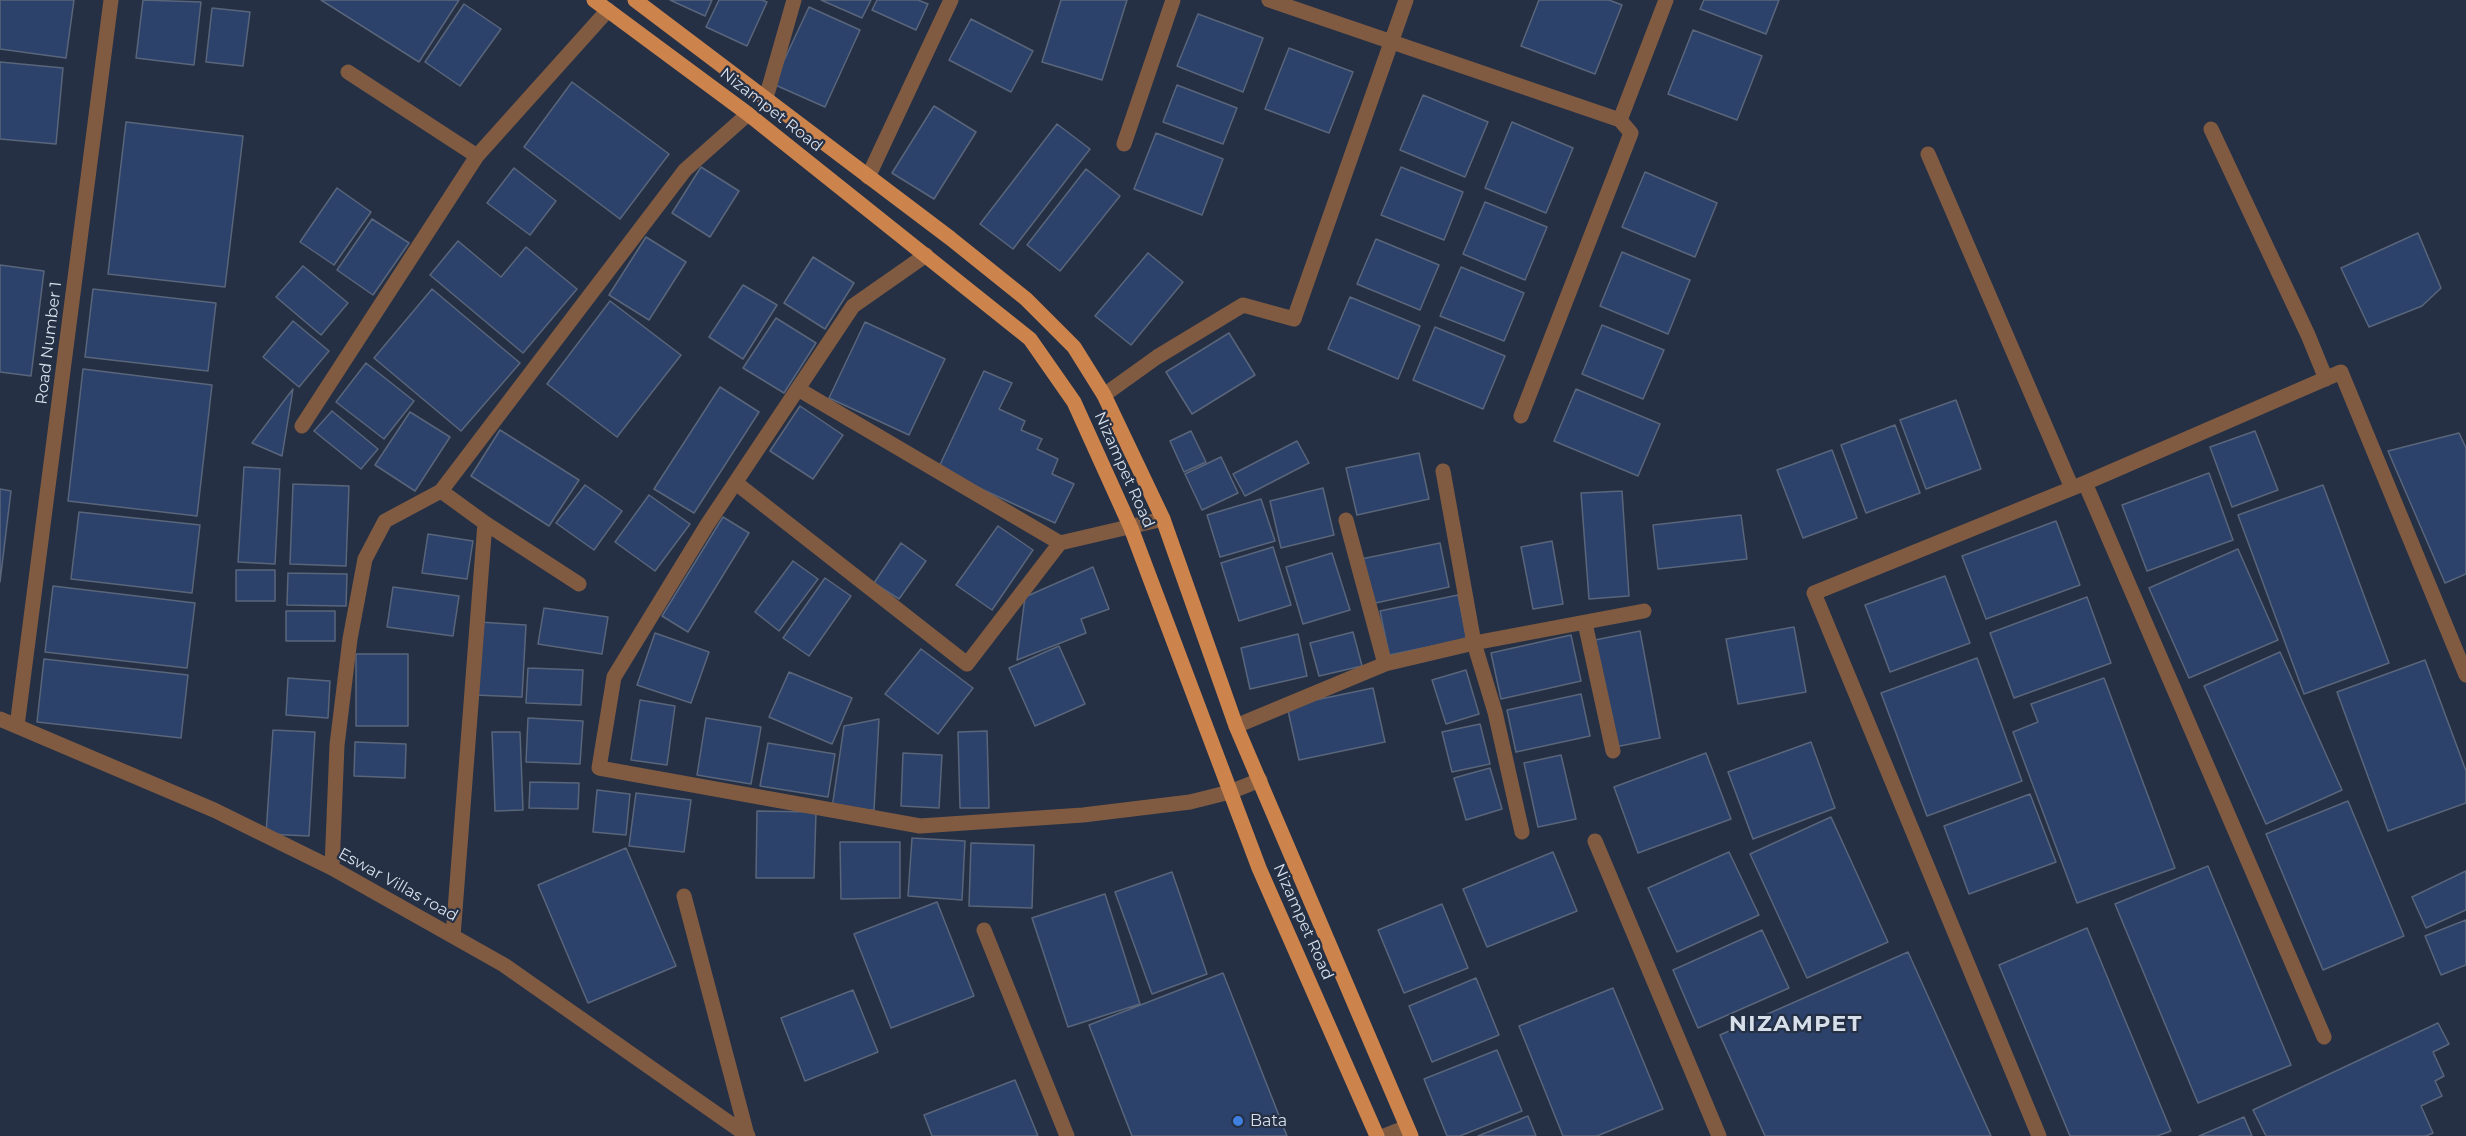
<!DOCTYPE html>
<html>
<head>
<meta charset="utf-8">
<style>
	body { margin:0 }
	canvas { display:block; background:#253044 }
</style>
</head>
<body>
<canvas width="2466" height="1136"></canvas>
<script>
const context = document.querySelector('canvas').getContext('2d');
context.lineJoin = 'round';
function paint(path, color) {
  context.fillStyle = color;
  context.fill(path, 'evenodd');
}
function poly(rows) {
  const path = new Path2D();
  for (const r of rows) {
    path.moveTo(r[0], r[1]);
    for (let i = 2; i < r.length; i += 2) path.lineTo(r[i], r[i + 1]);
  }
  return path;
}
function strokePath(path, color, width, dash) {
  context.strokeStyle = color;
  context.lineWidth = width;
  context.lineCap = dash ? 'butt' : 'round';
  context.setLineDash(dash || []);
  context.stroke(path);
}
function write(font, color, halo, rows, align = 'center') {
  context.font = font + ' Montserrat,sans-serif';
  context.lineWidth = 4.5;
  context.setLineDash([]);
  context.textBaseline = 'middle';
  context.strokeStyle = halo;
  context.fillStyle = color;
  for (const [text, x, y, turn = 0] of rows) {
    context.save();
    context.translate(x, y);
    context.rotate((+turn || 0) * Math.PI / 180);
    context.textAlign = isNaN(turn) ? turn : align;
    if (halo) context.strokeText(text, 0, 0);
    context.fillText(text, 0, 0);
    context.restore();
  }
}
const building = poly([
	[0,0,74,0,66,58,0,49,0,0],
	[143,0,201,2,194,65,136,58,143,0],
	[321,0,459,0,419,62,321,0],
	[670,0,712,0,705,16,670,0],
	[719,0,762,0,767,2,747,46,706,27,719,0],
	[821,0,871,0,862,18,821,0],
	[877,0,918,0,928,4,916,30,872,10,877,0],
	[1061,0,1127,0,1102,80,1042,62,1061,0],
	[1539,0,1609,0,1622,5,1595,74,1521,46,1539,0],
	[1704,0,1779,0,1766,34,1700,9,1704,0],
	[464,4,501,29,460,86,425,62,464,4],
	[809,7,860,30,825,107,773,84,809,7],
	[212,8,250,12,243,66,206,62,212,8],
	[1198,14,1263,38,1243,92,1177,66,1198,14],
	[971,19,1033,51,1011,92,949,60,971,19],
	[1693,30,1762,56,1737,120,1668,94,1693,30],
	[1289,48,1353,72,1329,133,1265,109,1289,48],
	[0,62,63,68,56,144,0,139,0,62],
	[572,82,669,154,620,219,524,147,572,82],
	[1177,85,1237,108,1223,144,1163,122,1177,85],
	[1423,95,1488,122,1465,177,1400,150,1423,95],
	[934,106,976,132,934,199,892,173,934,106],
	[126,122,243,136,225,287,108,274,126,122],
	[1512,122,1573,148,1546,213,1485,188,1512,122],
	[1057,124,1090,149,1013,249,980,224,1057,124],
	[1156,133,1223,159,1202,215,1134,189,1156,133],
	[701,167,739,191,710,237,672,213,701,167],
	[1401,167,1463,192,1444,240,1381,215,1401,167],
	[514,168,556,201,530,235,487,203,514,168],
	[1086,169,1120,196,1060,271,1027,245,1086,169],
	[1645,172,1717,203,1695,257,1622,227,1645,172],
	[337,188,371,212,334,265,300,242,337,188],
	[1485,202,1547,227,1525,280,1463,254,1485,202],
	[372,219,409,243,373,295,337,270,372,219],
	[2418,233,2441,288,2422,306,2369,327,2341,268,2418,233],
	[646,237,686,262,649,320,609,295,646,237],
	[1376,239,1439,265,1420,310,1357,284,1376,239],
	[458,241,501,277,526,247,577,289,523,353,430,275,458,241],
	[1622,252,1690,280,1668,334,1600,306,1622,252],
	[1148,253,1183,282,1131,345,1095,316,1148,253],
	[813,257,854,283,825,329,784,303,813,257],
	[0,265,44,271,31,376,0,372,0,265],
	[303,266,348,303,321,335,276,297,303,266],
	[1461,267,1524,293,1504,341,1440,316,1461,267],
	[743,285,777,305,743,359,709,337,743,285],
	[93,289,216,303,208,371,85,357,93,289],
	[432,289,520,363,461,431,374,358,432,289],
	[1350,297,1420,326,1398,379,1328,349,1350,297],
	[610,301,681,355,617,437,547,384,610,301],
	[776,318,816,343,784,393,743,368,776,318],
	[293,321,329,351,299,387,263,357,293,321],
	[865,322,945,359,909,435,829,398,865,322],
	[1602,325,1664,350,1643,399,1582,374,1602,325],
	[1435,327,1505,356,1483,409,1413,380,1435,327],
	[1229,333,1255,375,1192,414,1166,372,1229,333],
	[366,363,414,401,384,439,336,402,366,363],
	[83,369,212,385,197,516,68,501,83,369],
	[984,371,1012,383,999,409,1025,421,1021,430,1042,439,1037,449,1058,459,1052,474,1074,484,1055,523,938,469,984,371],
	[720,387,759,412,694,513,654,489,720,387],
	[293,389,282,456,252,443,293,389],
	[1576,389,1660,424,1638,476,1554,441,1576,389],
	[1956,400,1981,469,1926,489,1900,420,1956,400],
	[800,406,843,435,813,479,770,451,800,406],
	[332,411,378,449,361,469,314,431,332,411],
	[410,412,450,437,415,491,375,465,410,412],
	[1895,425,1920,493,1866,513,1841,445,1895,425],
	[500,430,579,480,549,526,471,476,500,430],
	[1191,431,1206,462,1184,472,1170,441,1191,431],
	[2255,431,2278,490,2232,507,2210,447,2255,431],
	[2459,433,2466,448,2466,574,2445,583,2388,451,2459,433],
	[1297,441,1309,463,1245,496,1233,474,1297,441],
	[1832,450,1857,518,1803,538,1777,470,1832,450],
	[1419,453,1429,499,1357,515,1346,468,1419,453],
	[1221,457,1238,493,1202,510,1185,474,1221,457],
	[244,467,280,469,275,564,238,562,244,467],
	[2209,473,2233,540,2147,571,2122,505,2209,473],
	[293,484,349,486,346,566,290,564,293,484],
	[585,485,622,511,594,550,556,523,585,485],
	[2323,485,2389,663,2304,694,2238,515,2323,485],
	[1323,488,1334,535,1281,548,1270,501,1323,488],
	[0,489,11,491,0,582,0,489],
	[1622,491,1629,596,1589,599,1581,493,1622,491],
	[649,495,690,524,655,571,615,542,649,495],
	[1261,499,1275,541,1220,557,1207,515,1261,499],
	[79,512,200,525,192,593,71,579,79,512],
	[1741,515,1747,559,1658,569,1653,525,1741,515],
	[723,517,749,533,688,632,662,616,723,517],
	[2056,521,2080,585,1986,619,1962,556,2056,521],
	[998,526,1033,550,992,610,956,585,998,526],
	[428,534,473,541,467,579,422,573,428,534],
	[1552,541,1563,604,1533,609,1521,547,1552,541],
	[901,543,926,561,899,599,874,583,901,543],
	[1440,543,1449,587,1371,604,1361,559,1440,543],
	[1273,547,1291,605,1239,621,1221,563,1273,547],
	[2238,549,2278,640,2189,678,2149,588,2238,549],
	[1332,553,1350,610,1303,624,1286,567,1332,553],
	[793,561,818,579,779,631,755,612,793,561],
	[1093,567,1109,609,1081,619,1086,633,1017,660,1025,597,1093,567],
	[236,570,275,570,275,601,236,601,236,570],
	[288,573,347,574,346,606,287,605,288,573],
	[1945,576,1970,643,1890,672,1865,605,1945,576],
	[825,578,851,596,809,656,783,638,825,578],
	[53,586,195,603,187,668,45,652,53,586],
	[393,587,459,596,453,636,387,627,393,587],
	[1458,595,1467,639,1389,655,1380,611,1458,595],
	[2087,597,2111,663,2014,698,1990,633,2087,597],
	[544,608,608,617,602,654,538,644,544,608],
	[286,611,335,611,335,641,286,641,286,611],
	[479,622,526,625,522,697,475,695,479,622],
	[1794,627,1806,692,1738,704,1726,639,1794,627],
	[1640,631,1660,738,1615,747,1595,640,1640,631],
	[1353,632,1362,666,1319,676,1310,643,1353,632],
	[655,633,709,652,691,703,637,685,655,633],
	[1298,634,1307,676,1250,689,1241,648,1298,634],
	[1571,635,1581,681,1501,699,1491,653,1571,635],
	[1059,646,1085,704,1035,726,1009,668,1059,646],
	[921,649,973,688,938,734,885,694,921,649],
	[2280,652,2342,790,2266,824,2204,686,2280,652],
	[356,654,408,654,408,726,356,726,356,654],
	[1977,658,2022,781,1927,816,1881,693,1977,658],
	[44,659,188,675,181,738,37,722,44,659],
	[2425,660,2466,771,2466,803,2388,831,2337,692,2425,660],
	[528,668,583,670,581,705,526,703,528,668],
	[1466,670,1479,714,1446,724,1432,680,1466,670],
	[789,672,852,698,832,744,769,717,789,672],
	[288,678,330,681,328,718,286,715,288,678],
	[2104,678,2175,868,2077,903,2013,732,2038,722,2031,704,2104,678],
	[1373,688,1385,742,1299,760,1287,706,1373,688],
	[1581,694,1590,736,1516,752,1507,710,1581,694],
	[640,700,675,706,667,765,631,760,640,700],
	[528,718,583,721,580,764,526,762,528,718],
	[706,718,761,727,751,784,697,775,706,718],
	[879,719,874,810,832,808,844,726,879,719],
	[1480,724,1490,764,1452,772,1442,732,1480,724],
	[273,730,315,732,309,836,266,834,273,730],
	[987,731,989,808,960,808,958,732,987,731],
	[492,732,520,732,523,810,495,811,492,732],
	[355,742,406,744,405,778,354,776,355,742],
	[1811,742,1835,808,1753,839,1728,772,1811,742],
	[768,743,835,754,828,797,760,786,768,743],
	[903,753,942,755,939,808,901,806,903,753],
	[1706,753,1731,819,1638,853,1614,787,1706,753],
	[1561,755,1576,819,1538,827,1524,763,1561,755],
	[1490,768,1502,809,1466,820,1454,778,1490,768],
	[530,782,579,783,578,809,529,808,530,782],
	[597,790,630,794,626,835,593,832,597,790],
	[636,793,691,800,684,852,629,846,636,793],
	[2030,794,2056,862,1969,894,1944,826,2030,794],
	[2348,801,2404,936,2323,970,2266,834,2348,801],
	[757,811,816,812,814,878,756,878,757,811],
	[1831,817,1888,942,1807,978,1750,854,1831,817],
	[912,838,965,841,962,900,908,896,912,838],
	[840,842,900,842,900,898,841,899,840,842],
	[971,843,1034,845,1032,908,969,906,971,843],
	[626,848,676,966,588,1003,538,885,626,848],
	[1553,852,1577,911,1487,947,1463,889,1553,852],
	[1729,852,1759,915,1677,952,1648,888,1729,852],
	[2208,866,2291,1065,2198,1103,2115,904,2208,866],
	[2466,871,2466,910,2426,928,2412,897,2466,871],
	[1172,872,1207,974,1152,994,1115,892,1172,872],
	[1105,894,1140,1004,1068,1027,1032,918,1105,894],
	[937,902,974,996,891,1028,854,934,937,902],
	[1442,904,1468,968,1404,993,1378,930,1442,904],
	[2466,920,2466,965,2441,975,2425,936,2466,920],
	[2087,928,2171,1131,2157,1136,2070,1136,1999,965,2087,928],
	[1762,930,1789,988,1698,1028,1673,970,1762,930],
	[1908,952,1991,1136,1765,1136,1720,1035,1908,952],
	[1223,973,1287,1136,1132,1136,1089,1025,1223,973],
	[1476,978,1499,1035,1432,1062,1409,1006,1476,978],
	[1613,988,1663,1109,1597,1136,1563,1136,1519,1026,1613,988],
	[853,990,878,1052,805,1081,781,1018,853,990],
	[2438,1023,2449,1044,2433,1052,2444,1076,2435,1081,2442,1096,2421,1106,2433,1133,2426,1136,2266,1136,2253,1110,2438,1023],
	[1497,1050,1522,1111,1460,1136,1447,1136,1424,1079,1497,1050],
	[1015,1080,1038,1136,932,1136,924,1115,1015,1080],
	[1528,1116,1536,1136,1478,1136,1528,1116],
	[2244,1117,2252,1136,2199,1136,2244,1117]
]);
paint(building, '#2c426b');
strokePath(building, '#59657b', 1.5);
strokePath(poly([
	[1269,0,1620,120,1631,133,1521,416],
	[348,72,477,156],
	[766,98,794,0],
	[1620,120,1666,0],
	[2211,129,2308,335,2326,379],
	[1124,144,1173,0],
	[1928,154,2072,488],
	[868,177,951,0],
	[926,255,853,306,707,525,614,677,599,768,920,826,1083,815,1190,802,1230,792,1260,780],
	[798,389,1060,543],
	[1104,395,1157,357,1243,305,1294,319,1406,0],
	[302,426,477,156,608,10],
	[1443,471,1474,643,1495,712,1522,832],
	[736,483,967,664,1060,543,1163,519],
	[2085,483,2324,1037],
	[441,491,485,523,579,584],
	[1346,520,1385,664],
	[1585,623,1613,751],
	[0,719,214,810,332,868,504,965,748,1136],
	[17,726,111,0],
	[1236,726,1385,664,1474,643,1644,611],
	[1595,841,1719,1136],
	[332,868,337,745,350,639,365,559,385,521,441,491,685,170,748,114],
	[684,896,747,1135],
	[984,930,1067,1136],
	[453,936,485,523],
	[1384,1136,1407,1127],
	[2039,1136,1814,593,2085,483,2341,372,2466,675]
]), '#805b42', 15);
strokePath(poly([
	[594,0,748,114,1030,339,1074,402,1131,528,1259,868,1377,1136],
	[635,0,950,238,1026,299,1074,347,1104,395,1163,519,1236,726,1411,1136]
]), '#cd834c', 15);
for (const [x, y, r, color] of [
	[1238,1121,6,"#3f7fe0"]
]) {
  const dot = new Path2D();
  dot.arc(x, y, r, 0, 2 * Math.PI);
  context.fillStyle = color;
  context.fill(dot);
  strokePath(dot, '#253044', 2);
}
write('16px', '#d7dfeb', '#253044', [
	["Nizampet Road",771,110,38],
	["Road Number 1",49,343,-83],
	["Nizampet Road",1124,470,66],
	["Eswar Villas road",398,885,29],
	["Nizampet Road",1303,922,66]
]);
write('16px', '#d7dfeb', '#253044', [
	["Bata",1250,1121]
], 'left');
context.letterSpacing = '1.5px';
write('bold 22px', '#d7dfeb', '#253044', [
	["NIZAMPET",1796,1025]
]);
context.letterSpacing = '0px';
</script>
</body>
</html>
